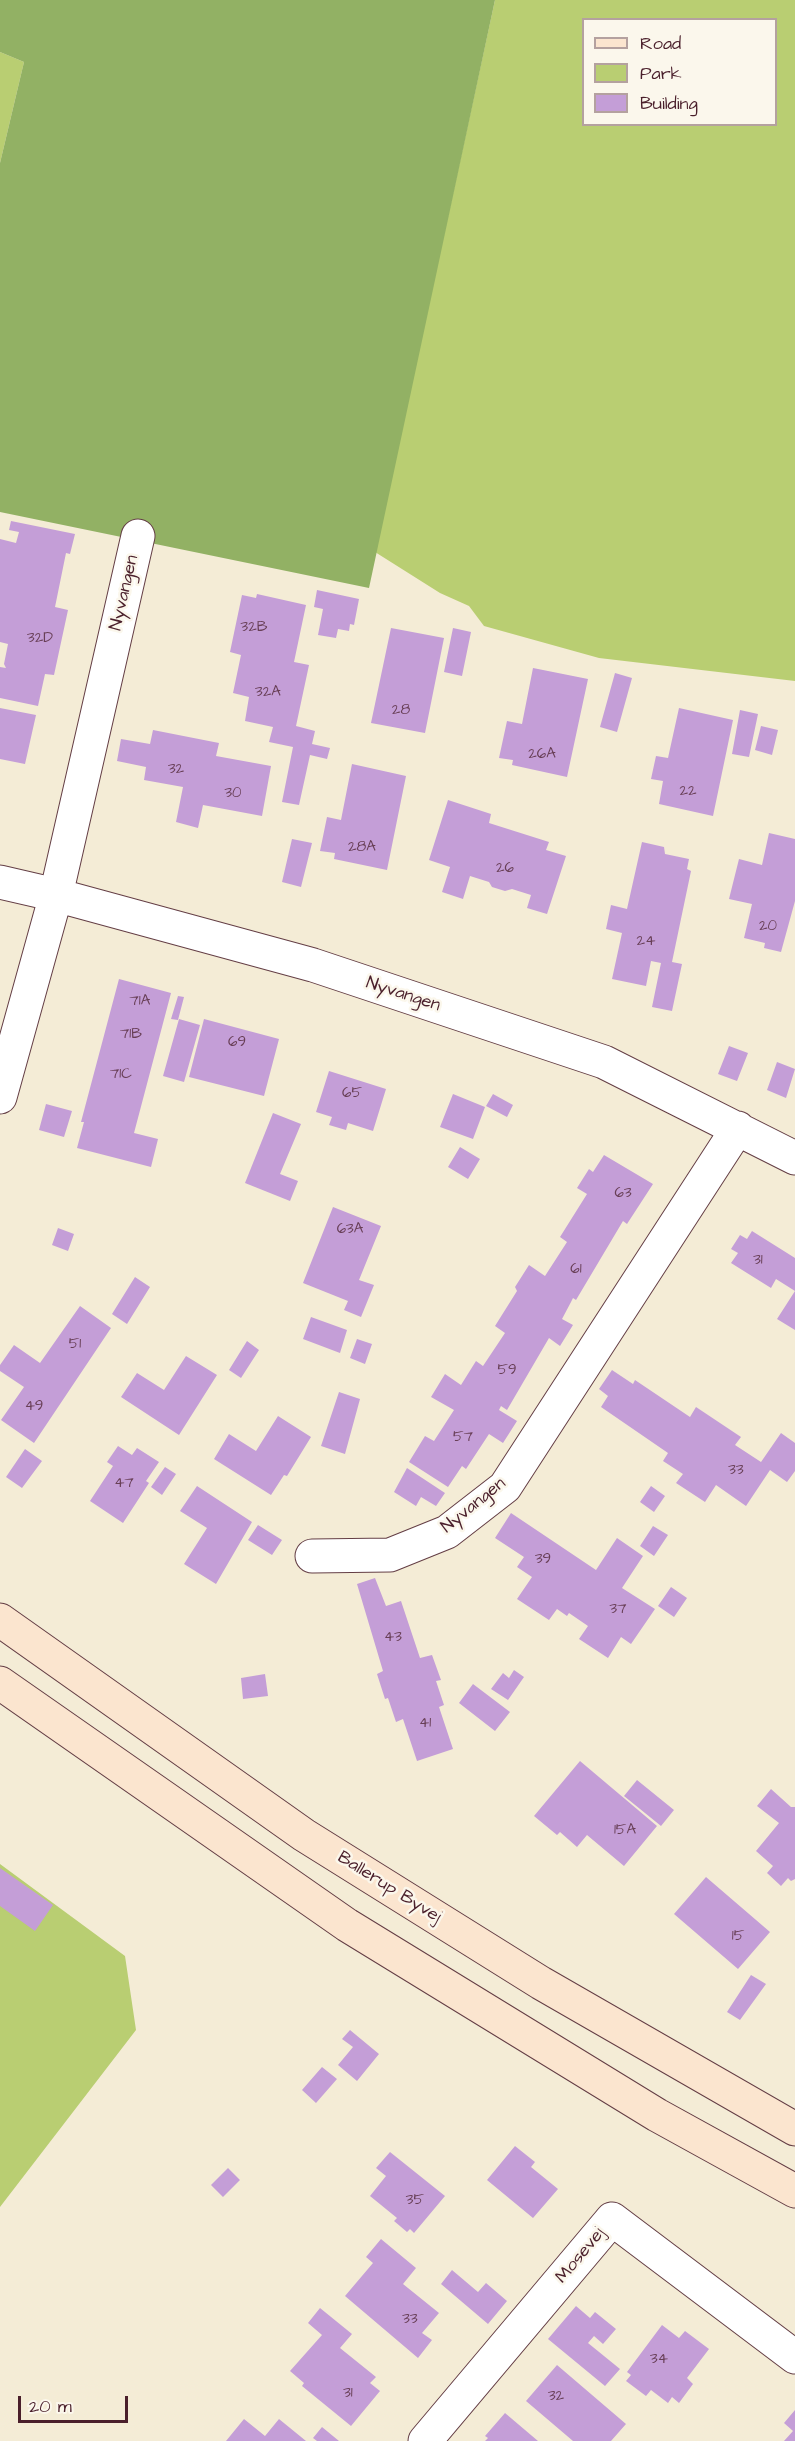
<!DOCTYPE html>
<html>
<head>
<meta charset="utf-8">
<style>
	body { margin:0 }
	#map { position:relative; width:795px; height:2441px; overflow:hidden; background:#f4ecd6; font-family:"Architects Daughter",sans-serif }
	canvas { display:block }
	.legend { position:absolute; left:582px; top:18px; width:195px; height:108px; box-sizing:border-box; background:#fbf7ec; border:2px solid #b4a19f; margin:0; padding:8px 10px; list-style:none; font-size:18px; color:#4a1f2b }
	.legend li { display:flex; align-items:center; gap:12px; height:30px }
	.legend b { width:30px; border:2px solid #b4a19f }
	.scale { position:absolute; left:18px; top:2396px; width:110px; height:27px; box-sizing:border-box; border:3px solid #4a1f2b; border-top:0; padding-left:8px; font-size:18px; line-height:21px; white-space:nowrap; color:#4a1f2b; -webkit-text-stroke:4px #fbf7ec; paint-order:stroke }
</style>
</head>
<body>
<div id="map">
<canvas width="795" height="2441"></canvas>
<ul class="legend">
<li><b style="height:8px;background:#fbe5cf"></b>Road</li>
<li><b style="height:16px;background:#b9ce72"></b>Park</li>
<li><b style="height:16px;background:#c49ed7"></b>Building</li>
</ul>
<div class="scale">20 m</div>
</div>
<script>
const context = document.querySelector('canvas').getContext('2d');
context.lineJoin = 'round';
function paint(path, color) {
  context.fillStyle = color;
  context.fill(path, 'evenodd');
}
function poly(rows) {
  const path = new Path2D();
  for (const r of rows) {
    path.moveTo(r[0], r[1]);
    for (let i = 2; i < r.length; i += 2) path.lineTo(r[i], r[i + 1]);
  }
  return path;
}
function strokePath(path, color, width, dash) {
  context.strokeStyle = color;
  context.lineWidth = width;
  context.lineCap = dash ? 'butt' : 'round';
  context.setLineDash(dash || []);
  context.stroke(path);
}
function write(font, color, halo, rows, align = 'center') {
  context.font = font + ' "Architects Daughter",sans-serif';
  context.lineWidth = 5;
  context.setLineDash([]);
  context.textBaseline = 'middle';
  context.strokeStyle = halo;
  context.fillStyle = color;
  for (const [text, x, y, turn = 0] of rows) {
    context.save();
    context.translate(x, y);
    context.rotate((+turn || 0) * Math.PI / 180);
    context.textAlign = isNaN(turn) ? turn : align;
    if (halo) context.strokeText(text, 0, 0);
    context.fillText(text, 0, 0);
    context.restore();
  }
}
paint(poly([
	[495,0,795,0,795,681,599,658,484,626,469,606,440,593,375,552],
	[584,20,776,20,776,124,584,124],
	[0,52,24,62,0,163],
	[0,1864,125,1956,136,2030,0,2207]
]), '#b9ce72');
paint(poly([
	[0,0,495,0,369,588,0,512,0,163,24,62,0,52]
]), '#92b164');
paint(poly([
	[11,521,75,534,70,554,66,553,55,607,68,610,54,675,45,674,38,706,0,698,0,667,6,668,4,664,8,644,0,642,0,539,16,543,19,532,9,530],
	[317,590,359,599,354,625,350,624,349,631,338,629,336,638,318,635,323,609,314,607],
	[257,594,306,605,294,662,309,665,296,726,315,731,312,744,330,748,327,759,310,755,299,805,282,802,293,747,269,742,273,727,245,721,249,697,233,693,241,655,230,652,242,595,256,598],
	[391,628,444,638,425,733,371,723],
	[453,628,471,632,462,676,444,672],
	[533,668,588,679,567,777,512,765,513,760,499,758,507,721,522,724],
	[615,673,632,678,617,732,600,727],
	[0,708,36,715,25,764,0,759],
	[679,708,733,720,713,816,659,804,663,781,651,779,656,756,668,758],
	[740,710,758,714,749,757,732,754],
	[761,726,778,730,772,755,755,750],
	[153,730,219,743,216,756,271,766,262,816,203,805,198,828,176,822,183,787,144,780,146,767,117,761,121,739,150,744],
	[352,764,406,776,387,870,334,859,335,853,320,851,327,817,341,820],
	[448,800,491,814,489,823,549,842,546,850,566,856,547,914,527,908,531,895,512,889,505,891,492,887,489,882,470,876,463,899,442,892,450,867,429,860],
	[769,833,795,839,795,901,781,952,764,948,765,943,744,938,752,904,729,899,739,859,762,865],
	[292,839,312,843,301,887,282,882],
	[642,842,664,847,665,854,689,859,687,869,691,871,672,962,682,964,672,1011,652,1007,661,963,651,961,646,986,612,979,622,933,606,929,611,905,627,909],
	[119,979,171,993,134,1133,158,1139,151,1167,77,1148,84,1122,81,1122],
	[178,996,184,997,178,1020,171,1019],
	[179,1019,200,1025,184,1082,163,1076],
	[204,1019,279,1039,264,1096,189,1077],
	[729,1046,748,1053,737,1081,718,1074],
	[777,1062,795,1069,786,1098,767,1090],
	[329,1071,386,1089,373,1131,348,1123,346,1130,329,1125,332,1117,316,1112],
	[453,1094,485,1107,473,1139,440,1127],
	[493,1094,513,1105,507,1117,486,1106],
	[46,1104,72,1111,64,1137,39,1130],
	[273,1113,301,1124,280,1174,298,1181,290,1201,245,1183],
	[460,1147,480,1159,468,1179,448,1167],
	[604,1155,653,1184,627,1224,623,1221,576,1300,573,1298,571,1302,562,1319,573,1325,560,1346,549,1338,507,1410,501,1406,499,1410,517,1421,503,1443,489,1434,466,1469,462,1466,448,1487,409,1462,425,1436,434,1441,454,1410,431,1397,445,1374,461,1385,476,1361,483,1366,505,1333,495,1326,517,1291,515,1287,529,1265,545,1276,567,1242,560,1237,587,1194,577,1188,589,1169,593,1172],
	[333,1207,381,1226,359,1280,374,1285,361,1317,344,1310,348,1301,303,1283],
	[58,1228,74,1234,68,1251,52,1245],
	[752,1231,795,1258,795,1330,777,1319,795,1291,776,1279,771,1288,731,1263,738,1253,731,1249,740,1235,747,1239],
	[135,1277,150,1287,127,1324,112,1314],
	[80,1306,111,1328,34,1443,1,1420,24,1387,0,1371,0,1365,14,1345,40,1363],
	[311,1317,347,1330,340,1353,303,1339],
	[357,1339,372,1344,365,1364,350,1358],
	[247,1341,259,1350,241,1378,229,1370],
	[186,1356,217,1375,179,1435,121,1397,137,1373,164,1390],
	[612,1370,633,1384,635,1380,690,1417,696,1407,741,1437,735,1445,761,1462,781,1433,795,1443,795,1471,787,1482,770,1470,746,1506,716,1485,705,1502,676,1483,683,1474,663,1461,668,1453,601,1407,608,1396,599,1389],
	[339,1392,360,1399,345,1454,321,1446],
	[278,1416,311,1437,287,1476,284,1475,271,1495,214,1459,229,1434,256,1451],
	[118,1446,132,1455,137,1448,159,1462,146,1481,149,1483,123,1523,90,1501,113,1466,107,1462],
	[25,1449,42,1461,22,1488,6,1477],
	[165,1467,176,1474,162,1495,151,1487],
	[407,1468,445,1493,436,1506,421,1497,416,1506,394,1492],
	[197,1486,252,1522,216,1584,184,1564,207,1528,180,1511],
	[651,1486,665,1496,654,1512,640,1502],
	[511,1513,596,1570,617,1538,643,1556,622,1588,655,1609,631,1644,621,1637,608,1658,579,1639,588,1626,569,1613,567,1616,557,1609,549,1620,517,1599,532,1577,517,1567,524,1557,495,1538],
	[258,1525,282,1540,272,1555,248,1540],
	[653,1526,668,1535,654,1556,640,1546],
	[375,1578,386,1606,401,1601,420,1658,432,1655,441,1680,436,1681,444,1705,439,1707,453,1749,417,1761,403,1719,396,1722,388,1698,385,1699,377,1674,383,1671,357,1584],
	[671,1587,687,1598,674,1617,658,1606],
	[514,1670,524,1677,508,1700,491,1689,503,1673,509,1678],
	[265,1674,268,1696,243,1699,241,1678],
	[473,1684,510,1712,495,1731,459,1703],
	[580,1761,657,1826,624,1866,587,1835,577,1847,560,1832,557,1835,534,1816],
	[637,1780,674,1810,661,1826,624,1796],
	[771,1789,791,1807,795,1807,795,1879,791,1881,788,1878,781,1886,767,1873,773,1866,756,1851,779,1823,757,1806],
	[0,1868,53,1905,35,1931,0,1906],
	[706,1877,770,1932,738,1969,674,1914],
	[751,1975,766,1984,740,2020,727,2012],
	[350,2030,379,2054,357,2081,338,2065,353,2047,342,2039],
	[322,2067,337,2079,316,2103,302,2090],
	[515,2146,535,2162,531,2167,558,2189,533,2218,487,2180],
	[390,2152,445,2196,414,2233,410,2229,407,2232,394,2221,397,2218,370,2196,386,2176,376,2168],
	[228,2168,240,2180,223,2197,211,2185],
	[381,2239,416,2268,403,2284,439,2313,422,2333,432,2340,418,2358,345,2296,373,2263,366,2257],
	[452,2270,478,2292,486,2283,507,2301,488,2324,441,2284],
	[576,2306,590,2318,595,2312,616,2329,603,2344,594,2336,588,2343,620,2369,605,2386,548,2339],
	[320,2308,352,2334,340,2348,376,2377,370,2383,380,2391,351,2426,302,2386,304,2383,290,2371,322,2335,308,2323],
	[662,2325,679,2338,685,2331,709,2349,687,2378,693,2384,679,2403,672,2397,668,2403,651,2390,646,2396,626,2381,631,2375,627,2372],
	[557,2365,626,2424,611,2441,573,2441,526,2401],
	[795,2410,795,2441,784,2441,793,2431,784,2423],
	[505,2413,538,2441,485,2441,488,2438,485,2436],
	[244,2419,265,2436,279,2419,306,2441,226,2441],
	[322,2427,339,2441,317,2441,313,2438]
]), '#c49ed7');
const minor = poly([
	[0,882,56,895,313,965,604,1062,795,1158],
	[0,1097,56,895,138,536],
	[312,1556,390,1555,447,1532,505,1487,738,1128],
	[425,2441,612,2219,795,2357]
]);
const secondary = poly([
	[0,1620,304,1835,541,1983,795,2129],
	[0,1683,347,1925,657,2115,795,2191]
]);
strokePath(minor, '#643e45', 35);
strokePath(secondary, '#643e45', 35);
strokePath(minor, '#fff', 33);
strokePath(secondary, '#fbe5cf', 33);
write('15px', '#683f56', null, [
	["32B",254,628],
	["32D",40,639],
	["32A",268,693],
	["28",401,711],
	["26A",542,755],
	["32",176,770],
	["22",688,792],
	["30",233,794],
	["28A",362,848],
	["26",505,869],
	["20",768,927],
	["24",646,942],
	["71A",140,1002],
	["71B",131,1035],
	["69",237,1043],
	["71C",121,1075],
	["65",352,1094],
	["63",623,1194],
	["63A",350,1230],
	["31",758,1261],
	["61",576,1270],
	["51",75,1345],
	["59",507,1371],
	["49",34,1407],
	["57",463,1438],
	["33",736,1471],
	["47",124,1484],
	["39",543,1560],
	["37",618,1610],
	["43",393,1638],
	["41",425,1724],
	["15A",625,1831],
	["15",738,1937],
	["35",415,2201],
	["33",410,2320],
	["34",659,2360],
	["31",348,2394],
	["32",556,2397]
]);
write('18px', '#4a1f2b', '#fbf7ec', [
	["Nyvangen",125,593,-77],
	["Nyvangen",403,995,18],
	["Nyvangen",474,1506,-39],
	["Ballerup Byvej",389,1888,32],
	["Mosevej",581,2256,-50]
]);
</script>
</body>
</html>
